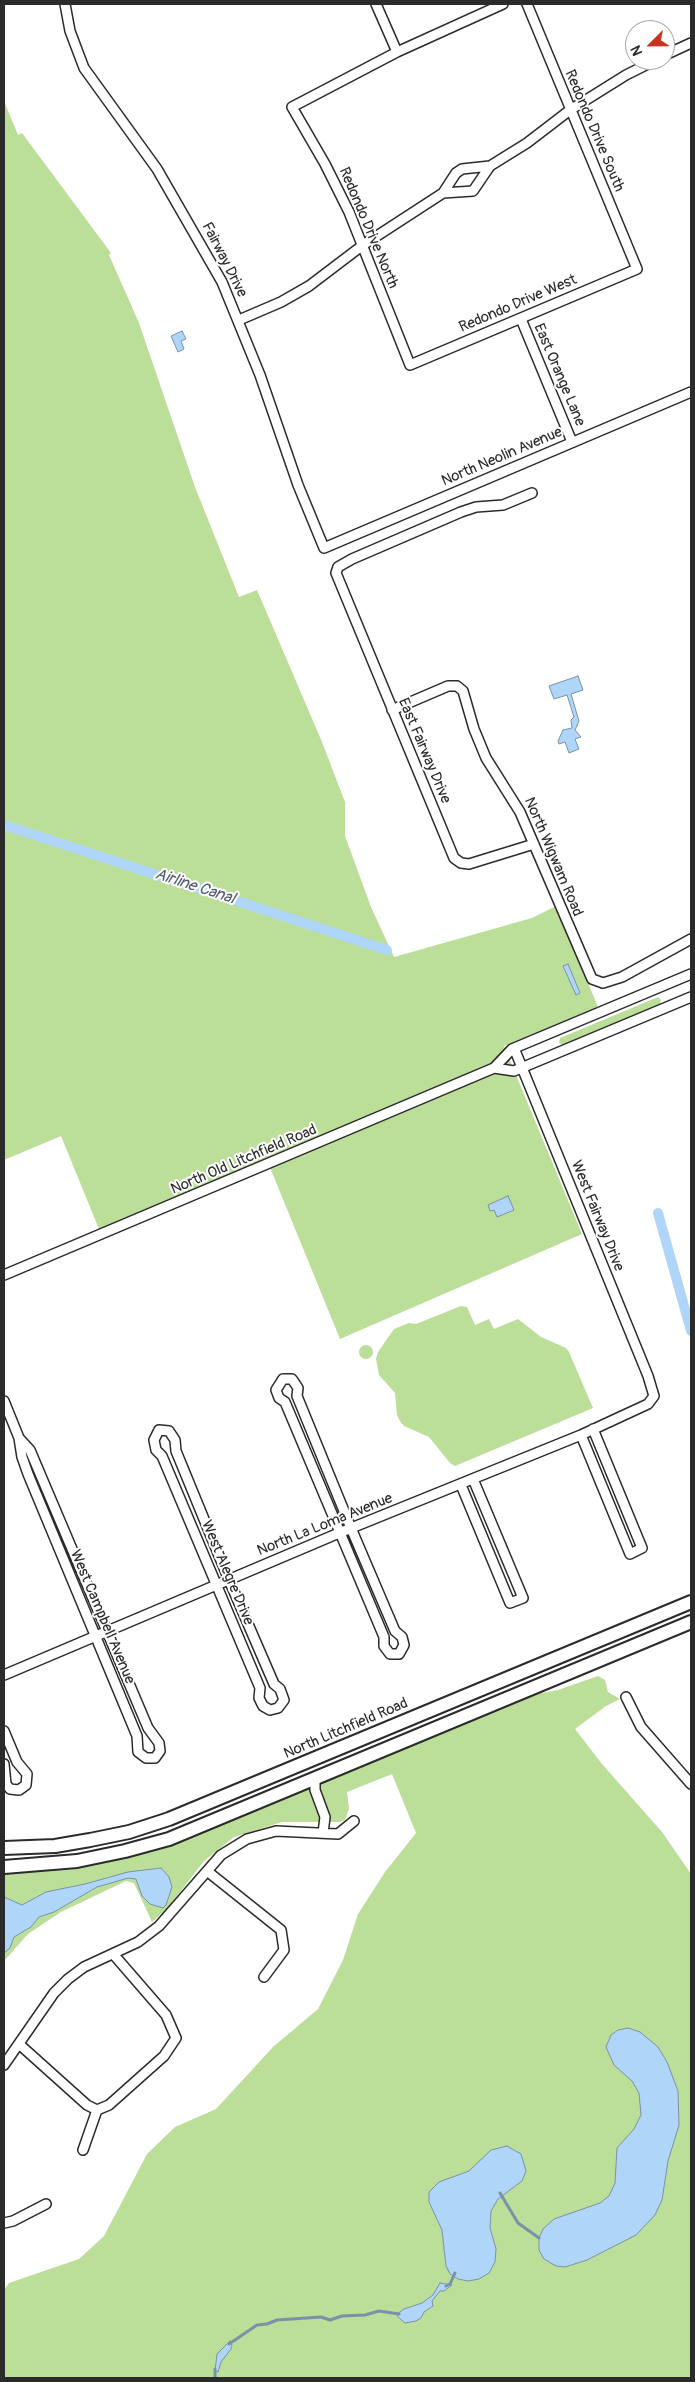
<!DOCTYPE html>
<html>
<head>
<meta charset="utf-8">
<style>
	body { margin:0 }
	#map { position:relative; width:695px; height:2382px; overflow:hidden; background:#fff; font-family:Pangolin,sans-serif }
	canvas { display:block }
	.frame { position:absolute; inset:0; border:5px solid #2b2b2b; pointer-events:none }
	.north { position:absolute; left:625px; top:20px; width:50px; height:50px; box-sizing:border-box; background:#fff; border:1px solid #aaa; border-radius:50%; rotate:247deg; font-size:14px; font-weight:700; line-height:20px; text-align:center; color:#2b2b2b }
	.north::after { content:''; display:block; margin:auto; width:18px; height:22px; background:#c8321e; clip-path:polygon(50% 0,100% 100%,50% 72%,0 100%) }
</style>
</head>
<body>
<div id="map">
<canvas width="695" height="2382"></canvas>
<div class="frame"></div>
<div class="north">N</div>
</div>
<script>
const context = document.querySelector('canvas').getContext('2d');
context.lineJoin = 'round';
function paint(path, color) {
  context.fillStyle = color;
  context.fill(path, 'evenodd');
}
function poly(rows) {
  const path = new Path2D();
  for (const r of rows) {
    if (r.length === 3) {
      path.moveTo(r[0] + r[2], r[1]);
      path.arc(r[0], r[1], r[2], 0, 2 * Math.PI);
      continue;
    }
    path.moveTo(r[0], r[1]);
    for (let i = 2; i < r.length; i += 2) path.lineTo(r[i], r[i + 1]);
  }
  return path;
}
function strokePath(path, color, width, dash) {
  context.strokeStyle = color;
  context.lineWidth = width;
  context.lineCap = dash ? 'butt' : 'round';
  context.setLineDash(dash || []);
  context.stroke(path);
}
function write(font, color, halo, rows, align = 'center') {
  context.font = font + ' Pangolin,sans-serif';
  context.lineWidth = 4;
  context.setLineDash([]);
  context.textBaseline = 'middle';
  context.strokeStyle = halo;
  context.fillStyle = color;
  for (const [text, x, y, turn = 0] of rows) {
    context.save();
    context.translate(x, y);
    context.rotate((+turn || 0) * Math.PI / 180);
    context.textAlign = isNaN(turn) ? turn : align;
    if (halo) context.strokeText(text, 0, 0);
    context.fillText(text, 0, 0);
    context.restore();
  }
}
paint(poly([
	[4,101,18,135,22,133,111,253,109,255,139,323,195,487,239,597,257,590,322,742,345,802,345,836,371,907,394,957,532,918,556,906,598,1007,504,1046,582,1234,340,1339,269,1165,101,1234,61,1136,4,1160],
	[658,997,661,1000,660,1004,562,1045,559,1043,560,1038],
	[461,1306,467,1307,475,1325,489,1319,494,1329,518,1319,541,1337,566,1348,569,1352,593,1408,455,1466,450,1463,429,1437,404,1426,400,1421,397,1415,395,1393,379,1375,376,1359,378,1352,394,1329,409,1323,416,1324],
	[366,1352,7],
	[598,1676,605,1680,608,1692,620,1699,606,1706,575,1729,602,1764,662,1832,691,1874,691,2378,4,2378,4,2290,9,2283,79,2259,104,2236,147,2154,175,2127,216,2109,273,2047,318,2009,343,1960,358,1914,385,1872,416,1833,392,1774,347,1792,349,1809,345,1820,340,1822,282,1822,234,1837,204,1861,167,1909,152,1922,134,1883,126,1881,61,1912,28,1934,4,1961,4,1871,103,1862,520,1697,558,1690]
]), '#bbde99');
const water = poly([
	[182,331,186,339,181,341,184,349,178,352,171,336,182,331],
	[578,676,583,690,571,694,579,721,575,730,581,737,575,739,579,749,569,753,565,742,559,744,558,741,563,730,572,728,571,720,574,717,567,695,554,699,549,686,578,676],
	[568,964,580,993,576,995,563,966,568,964],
	[508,1196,514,1210,497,1217,494,1210,490,1211,488,1205,508,1196],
	[161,1868,169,1877,172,1887,166,1905,163,1908,150,1904,142,1896,136,1879,128,1878,118,1881,97,1887,54,1912,39,1917,31,1927,14,1937,10,1948,4,1953,4,1897,22,1905,46,1892,85,1884,128,1872,161,1868],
	[628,2028,640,2032,658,2047,667,2062,678,2091,679,2125,668,2161,662,2200,655,2215,636,2235,587,2260,565,2267,556,2266,544,2259,539,2250,539,2238,543,2229,554,2219,600,2203,609,2196,615,2183,617,2148,634,2129,641,2115,639,2093,632,2081,614,2065,606,2047,611,2035,618,2030,628,2028],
	[507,2146,521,2154,526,2171,522,2181,498,2199,491,2211,490,2228,496,2249,495,2262,489,2273,479,2279,468,2281,458,2279,450,2274,446,2266,442,2230,429,2202,429,2192,439,2182,469,2171,491,2150,507,2146],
	[440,2283,452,2285,444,2291,440,2291,432,2301,433,2306,424,2312,421,2318,416,2321,405,2323,397,2316,397,2314,404,2309,422,2303,433,2295,440,2283],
	[230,2341,232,2345,231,2349,221,2362,218,2372,215,2371,217,2354,230,2341]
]);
paint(water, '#afd6f9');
strokePath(water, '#7a92a7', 1);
strokePath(poly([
	[500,2193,518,2223,539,2238],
	[446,2286,450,2284,455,2273],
	[229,2344,257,2325,267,2324,277,2320,321,2317,330,2320,342,2316,365,2315,379,2311,399,2314],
	[215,2378,215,2369]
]), '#7a92a7', 3);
strokePath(poly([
	[4,825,387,950],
	[658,1213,691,1331]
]), '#afd6f9', 10);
const street = poly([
	[65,4,70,31,84,68,157,169,222,282,260,375,298,485,324,548,691,392],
	[376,4,397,52],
	[503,4,397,52,292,107,325,164,349,212,410,365,637,269,527,4],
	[665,55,691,43],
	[490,166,527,143,570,110,626,75,656,60],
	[490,166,473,191,443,193,456,173,462,169,490,166],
	[521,319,572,442],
	[239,320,281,302,309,286,363,245,443,193],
	[532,493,503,505,476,507,461,512,352,559,338,567,336,573,454,858,461,863,469,864,534,844],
	[392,710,448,686,457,686,463,691,474,729,486,758,520,812,592,979,603,983,622,977,691,939],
	[494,1068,514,1071,691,997],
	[4,1275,494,1068,512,1049,691,974],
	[283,1379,292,1379,298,1388,297,1396,351,1528,395,1631,402,1637,404,1645,399,1654,390,1654,384,1646,384,1637,285,1402,279,1398,276,1390,283,1379],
	[4,1401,19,1438,22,1457,28,1474,137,1736,138,1752,146,1758,155,1758,160,1751,159,1743,148,1728,30,1450,19,1438],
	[159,1430,169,1431,175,1440,176,1451,229,1580,274,1684,280,1689,284,1700,278,1708,270,1710,263,1706,259,1698,260,1688,162,1456,156,1450,154,1440,159,1430],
	[581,1435,630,1554,642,1548,593,1429],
	[461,1485,510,1603,523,1598,473,1479],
	[4,1675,339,1533,581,1435,648,1404,654,1396,648,1376,514,1048],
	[626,1697,641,1727,691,1784],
	[4,1731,17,1762,27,1774,26,1785,19,1790,10,1789,6,1784,4,1764],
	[315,1779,315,1790,325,1817,323,1833],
	[207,1871,281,1930,284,1950,264,1977],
	[19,2044,87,2105,97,2110],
	[4,2065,54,1993,68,1979,84,1967,138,1942,159,1926,221,1855,247,1839,276,1831,338,1834,354,1821],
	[83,2150,97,2110,109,2105,164,2056,176,2038,166,2015,114,1955],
	[4,2223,13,2221,46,2204]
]);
const secondary = poly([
	[4,1848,55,1846,90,1840,129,1832,169,1819,691,1602],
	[4,1867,77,1861,125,1851,169,1839,691,1622]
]);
strokePath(street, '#2b2b2b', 12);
strokePath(secondary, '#2b2b2b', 16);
strokePath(street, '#fff', 9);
strokePath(secondary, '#fff', 12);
write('15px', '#2b2b2b', '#fff', [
	["Redondo Drive South",594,131,67],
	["Redondo Drive North",368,228,67],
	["Fairway Drive",224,260,63],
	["Redondo Drive West",518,304,-23],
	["East Orange Lane",559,375,67],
	["North Neolin Avenue",502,457,-23],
	["East Fairway Drive",424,751,67],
	["North Wigwam Road",553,857,67],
	["North Old Litchfield Road",244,1160,-23],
	["West Fairway Drive",597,1216,68],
	["North La Loma Avenue",325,1525,-22],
	["West Alegre Drive",227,1573,67],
	["West Campbell Avenue",102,1617,67],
	["North Litchfield Road",346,1729,-23]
]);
write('italic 16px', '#535e69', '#fff', [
	["Airline Canal",195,887,18]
]);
</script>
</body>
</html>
